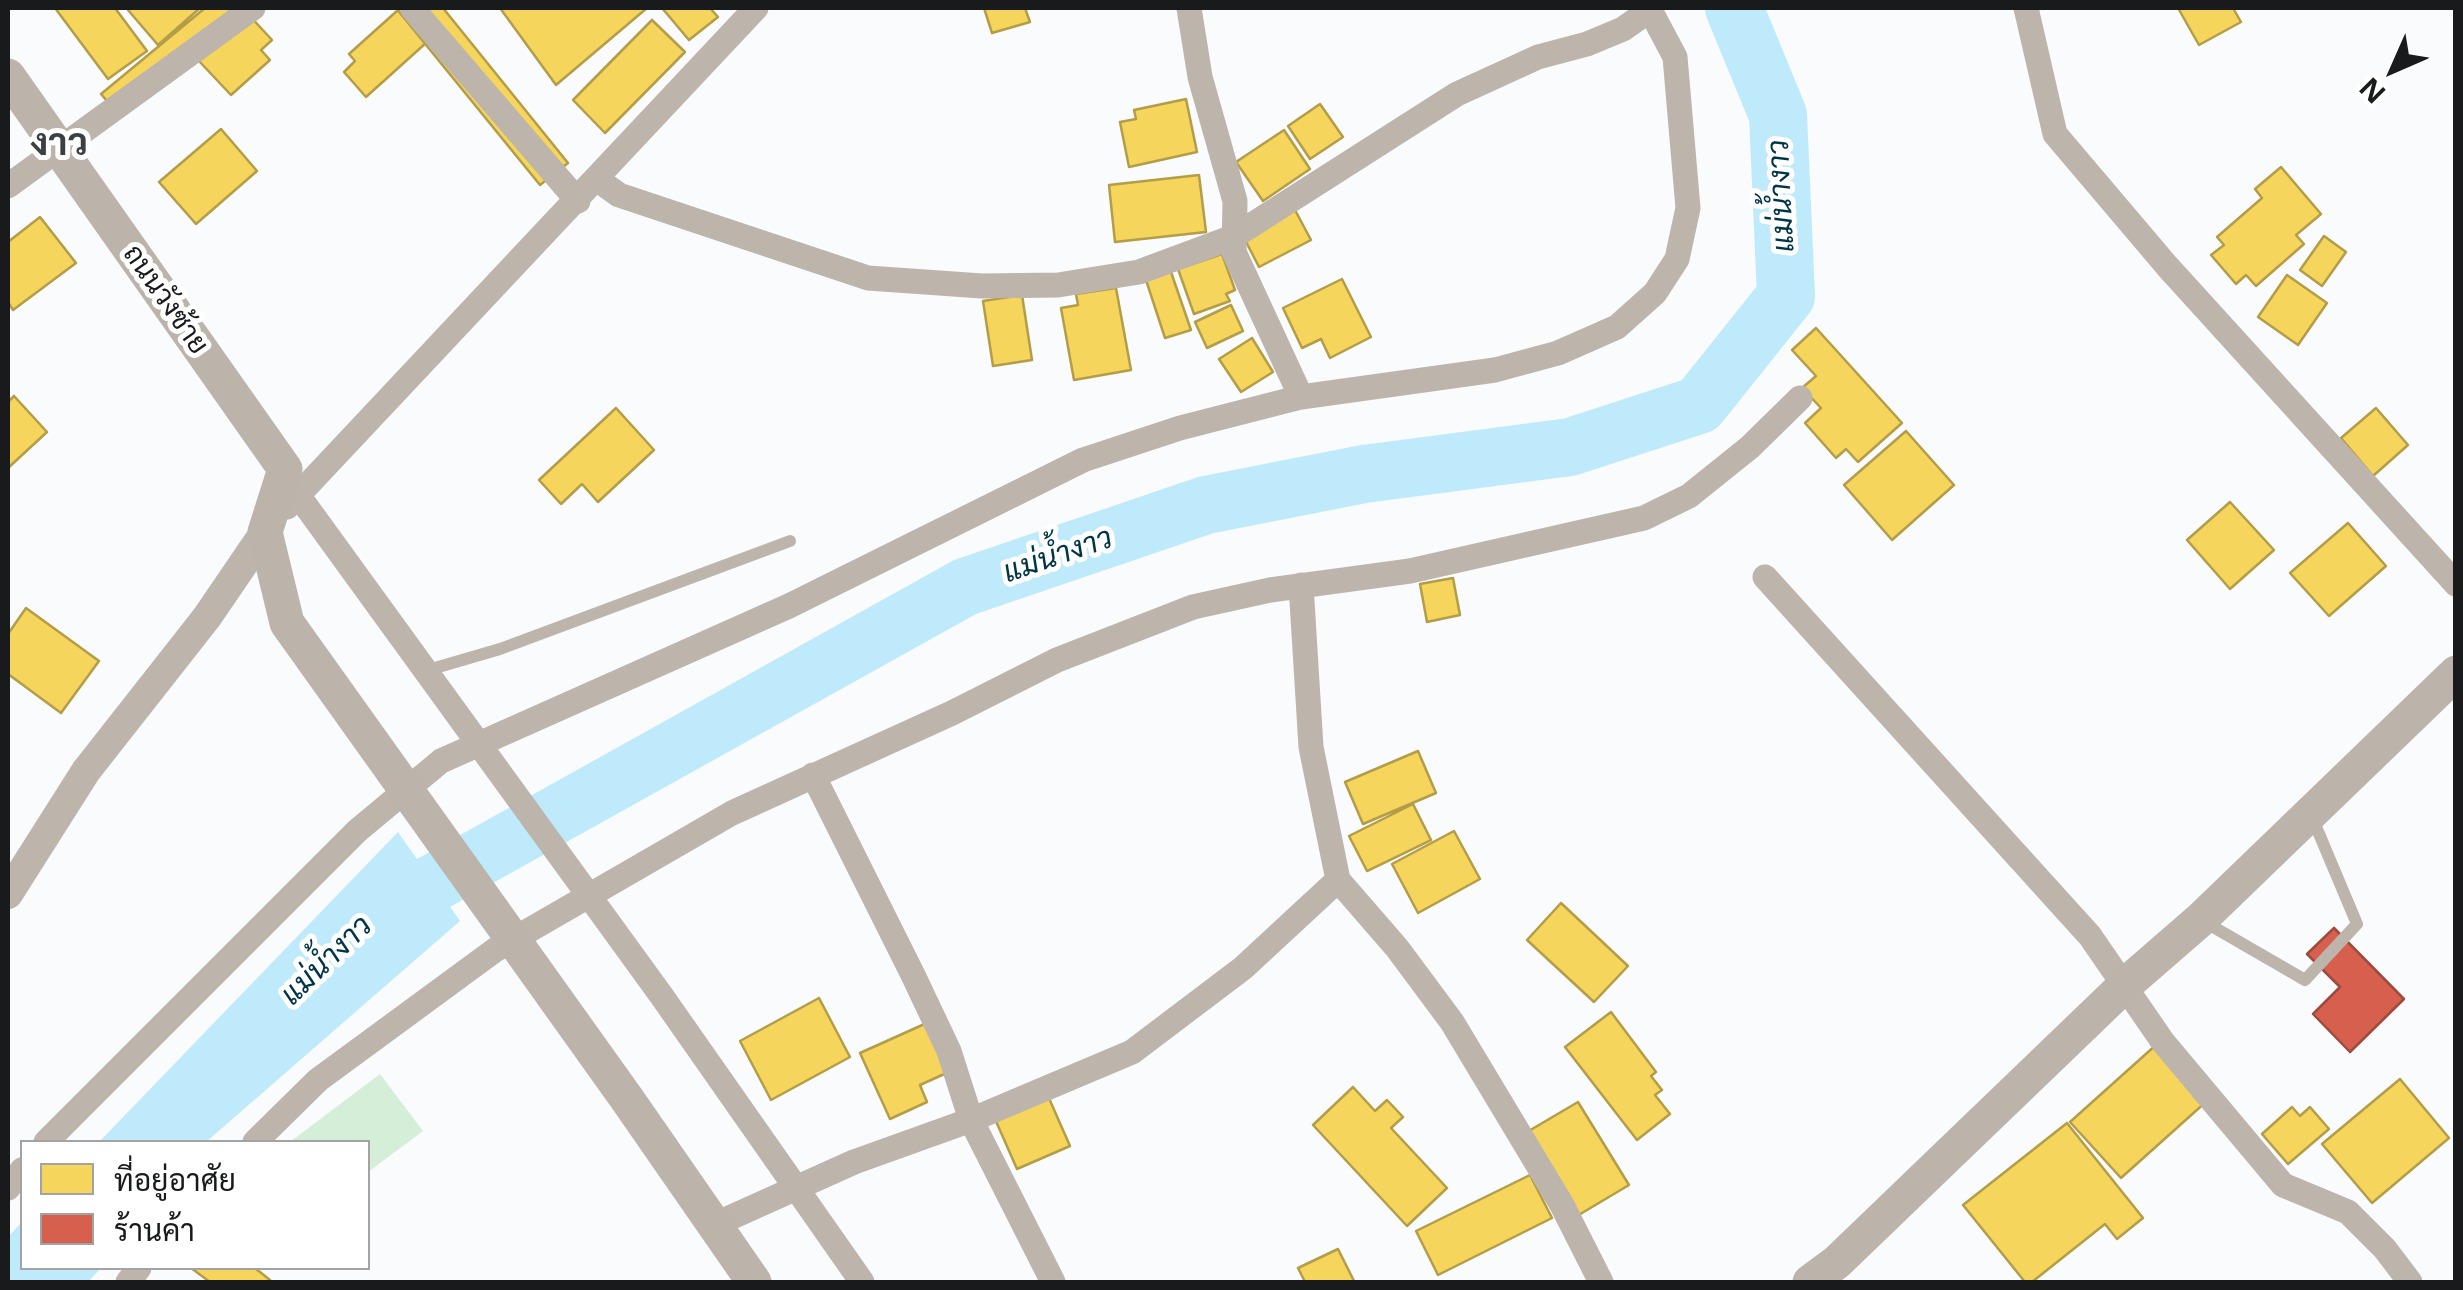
<!DOCTYPE html>
<html>
<head>
<meta charset="utf-8">
<style>
	body { margin:0 }
	#map { position:relative; width:2463px; height:1290px; overflow:hidden; background:#f9fbfd; font-family:"Noto Sans",Sarabun,sans-serif }
	canvas { display:block }
	.frame { position:absolute; inset:0; border:10px solid #181a1b; pointer-events:none }
	.legend { position:absolute; left:20px; top:1140px; width:350px; height:130px; box-sizing:border-box; background:#fff; border:2px solid #a3a3a4; margin:0; padding:12px 18px; list-style:none; font-size:30px; color:#181a1b }
	.legend li { display:flex; align-items:center; gap:20px; height:50px }
	.legend b { width:50px; border:2px solid #a3a3a4 }
	.north { position:absolute; left:2343px; top:20px; width:100px; height:100px; -webkit-text-stroke:8px #fff; paint-order:stroke; rotate:225deg; font-size:28px; font-weight:700; line-height:40px; text-align:center; color:#181a1b }
	.north::after { content:''; display:block; margin:auto; width:35px; height:45px; background:#181a1b; clip-path:polygon(50% 0,100% 100%,50% 72%,0 100%) }
</style>
</head>
<body>
<div id="map">
<canvas width="2463" height="1290"></canvas>
<div class="frame"></div>
<ul class="legend">
<li><b style="height:28px;background:#f6d55c"></b>ที่อยู่อาศัย</li>
<li><b style="height:28px;background:#d6604d"></b>ร้านค้า</li>
</ul>
<div class="north">N</div>
</div>
<script>
const context = document.querySelector('canvas').getContext('2d');
context.lineJoin = 'round';
function paint(path, color) {
  context.fillStyle = color;
  context.fill(path, 'evenodd');
}
function poly(rows) {
  const path = new Path2D();
  for (const r of rows) {
    path.moveTo(r[0], r[1]);
    for (let i = 2; i < r.length; i += 2) path.lineTo(r[i], r[i + 1]);
  }
  return path;
}
function strokePath(path, color, width, dash) {
  context.strokeStyle = color;
  context.lineWidth = width;
  context.lineCap = dash ? 'butt' : 'round';
  context.setLineDash(dash || []);
  context.stroke(path);
}
function write(font, color, halo, rows, align = 'center') {
  context.font = font + ' "Noto Sans",Sarabun,sans-serif';
  context.lineWidth = 10;
  context.setLineDash([]);
  context.textBaseline = 'middle';
  context.strokeStyle = halo;
  context.fillStyle = color;
  for (const [text, x, y, turn = 0] of rows) {
    context.save();
    context.translate(x, y);
    context.rotate((+turn || 0) * Math.PI / 180);
    context.textAlign = isNaN(turn) ? turn : align;
    if (halo) context.strokeText(text, 0, 0);
    context.fillText(text, 0, 0);
    context.restore();
  }
}
paint(poly([
	[380,1074,423,1131,368,1172,368,1142,290,1142]
]), '#d5eed8');
paint(poly([
	[398,832,460,921,206,1142,99,1142],
	[22,1222,22,1268,101,1268,88,1282,8,1282,8,1237]
]), '#bfeafc');
const homes = poly([
	[55,8,115,8,147,51,108,79,55,8],
	[131,8,200,8,158,45,128,10,131,8],
	[205,8,246,8,119,115,101,94,205,8],
	[396,8,443,8,568,163,540,185,396,8],
	[500,8,647,8,556,85,500,8],
	[662,8,710,8,718,17,689,40,662,8],
	[984,8,1025,8,1030,22,992,33,984,8],
	[2178,8,2233,8,2241,22,2199,45,2178,8],
	[398,10,427,42,366,97,344,72,355,61,349,54,398,10],
	[248,14,272,40,261,50,270,60,231,95,198,60,248,14],
	[652,20,685,52,605,133,573,100,652,20],
	[1186,99,1197,152,1129,167,1120,122,1136,119,1134,110,1186,99],
	[1320,104,1343,137,1310,159,1288,126,1320,104],
	[221,129,257,171,196,224,159,182,221,129],
	[1284,130,1310,169,1263,201,1236,162,1284,130],
	[2281,167,2321,214,2296,235,2304,244,2256,286,2246,275,2236,284,2211,255,2224,245,2217,237,2262,198,2255,189,2281,167],
	[1199,175,1206,232,1115,242,1109,185,1199,175],
	[1295,210,1311,240,1259,267,1243,236,1295,210],
	[40,217,76,263,13,310,8,302,8,242,40,217],
	[2324,236,2346,252,2322,286,2300,270,2324,236],
	[1222,254,1235,290,1226,294,1230,301,1194,314,1178,269,1222,254],
	[1171,272,1191,330,1165,338,1146,280,1171,272],
	[2287,275,2327,303,2298,345,2258,317,2287,275],
	[1342,279,1371,337,1330,358,1321,339,1302,348,1283,308,1342,279],
	[1116,288,1131,370,1074,380,1061,308,1078,305,1076,294,1116,288],
	[1022,295,1032,360,993,366,983,301,1022,295],
	[1231,305,1243,331,1207,348,1195,322,1231,305],
	[1816,328,1902,423,1858,462,1846,449,1836,458,1805,423,1821,408,1802,388,1816,376,1792,350,1816,328],
	[1252,338,1273,372,1241,392,1219,359,1252,338],
	[14,396,47,432,8,468,8,402,14,396],
	[616,408,654,450,598,502,582,484,561,504,539,480,616,408],
	[2376,408,2408,445,2373,476,2341,438,2376,408],
	[1906,431,1954,485,1892,540,1844,485,1906,431],
	[2230,502,2274,550,2230,589,2187,540,2230,502],
	[2348,523,2386,566,2329,616,2290,573,2348,523],
	[1453,578,1460,615,1427,622,1420,584,1453,578],
	[26,608,99,661,61,713,8,674,8,634,26,608],
	[1418,751,1436,793,1363,824,1345,782,1418,751],
	[1413,804,1431,840,1367,871,1349,836,1413,804],
	[1454,831,1480,879,1418,913,1392,864,1454,831],
	[1561,903,1628,966,1594,1002,1527,940,1561,903],
	[819,998,850,1057,771,1100,740,1041,819,998],
	[1611,1012,1656,1072,1651,1076,1662,1090,1655,1095,1670,1114,1637,1140,1565,1047,1611,1012],
	[929,1022,951,1071,920,1085,927,1102,890,1119,860,1053,929,1022],
	[2157,1044,2208,1100,2121,1178,2070,1122,2157,1044],
	[2400,1079,2449,1138,2372,1203,2322,1144,2400,1079],
	[1353,1087,1375,1111,1387,1100,1403,1117,1391,1128,1447,1188,1407,1226,1313,1125,1353,1087],
	[1048,1096,1070,1146,1017,1169,995,1119,1048,1096],
	[1578,1102,1629,1185,1577,1216,1527,1132,1578,1102],
	[2292,1107,2300,1116,2310,1107,2329,1129,2288,1164,2262,1134,2292,1107],
	[2067,1123,2143,1218,2117,1239,2105,1224,2032,1282,2025,1282,1963,1205,2067,1123],
	[1530,1175,1552,1218,1438,1275,1416,1231,1530,1175],
	[1338,1249,1354,1281,1305,1282,1298,1268,1338,1249],
	[191,1268,255,1268,270,1280,268,1282,210,1282,191,1268]
]);
paint(homes, '#f6d55c');
strokePath(homes, '#b39d48', 2.5);
const shops = poly([
	[2334,928,2404,999,2350,1052,2313,1014,2340,987,2307,954,2334,928]
]);
paint(shops, '#d6604d');
strokePath(shops, '#9d4b3e', 2.5);
strokePath(poly([
	[367,920,965,587,1206,505,1364,474,1570,447,1699,405,1786,296,1778,115,1734,8]
]), '#bfeafc', 58);
strokePath(poly([
	[428,670,500,649,790,541],
	[2203,921,2305,980,2357,924,2312,817]
]), '#bdb4ac', 12);
strokePath(poly([
	[412,8,578,201],
	[1189,8,1200,77,1235,201,1234,252,1301,397],
	[2026,8,2055,134,2167,266,2456,584],
	[598,180,619,195,868,278,982,286,1058,285,1139,272,1233,237,1457,94,1538,57,1587,44,1623,29,1650,10],
	[8,186,253,8],
	[298,495,661,995,862,1282],
	[287,507,756,8],
	[1765,577,2090,936,2163,1042,2283,1185,2348,1212,2385,1249,2410,1282],
	[1301,585,1311,747,1338,880,1397,948,1452,1022,1562,1205,1601,1282],
	[813,775,913,975,949,1051,971,1120,1053,1282],
	[46,1142,357,831,441,761,789,606,1083,460,1180,428,1301,397,1495,370,1558,353,1617,327,1655,293,1677,259,1688,208,1675,57,1649,8],
	[255,1142,318,1080,495,950,732,813,952,713,1057,660,1193,607,1270,590,1410,571,1644,518,1689,496,1750,447,1800,398],
	[8,1188,22,1170],
	[714,1225,854,1162,971,1120,1132,1052,1243,968,1338,880],
	[128,1282,139,1268]
]), '#bdb4ac', 25);
strokePath(poly([
	[8,894,86,771,207,617,265,532]
]), '#bdb4ac', 30);
strokePath(poly([
	[8,76,285,469,265,532,287,623,627,1099,754,1282],
	[1810,1282,1837,1262,2124,986,2200,920,2456,673]
]), '#bcb4ab', 35);
write('28px', '#181a1b', '#fff', [
	["ถนนวังซ้าย",165,300,55]
]);
write('italic 30px', '#003545', '#fff', [
	["แม่น้ำงาว",1782,196,-93],
	["แม่น้ำงาว",1058,556,-19],
	["แม่น้ำงาว",327,961,-44]
]);
write('bold 38px', '#3c4043', '#fff', [
	["งาว",59,144]
]);
</script>
</body>
</html>
